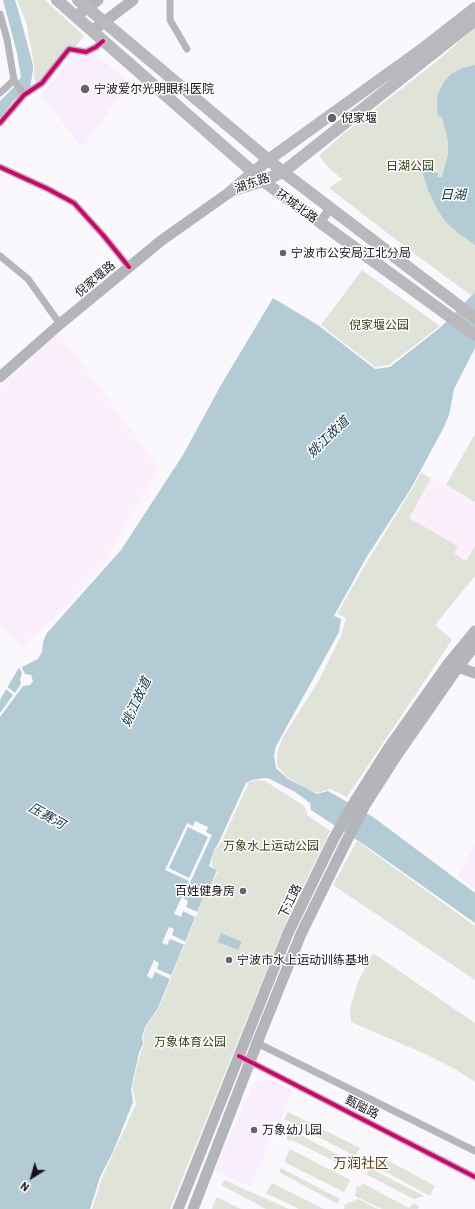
<!DOCTYPE html>
<html>
<head>
<meta charset="utf-8">
<style>
	body { margin:0 }
	#map { position:relative; width:475px; height:1209px; overflow:hidden; background:#faf8fc; font-family:Barlow,sans-serif }
	canvas { display:block }
	.north { position:absolute; left:12px; top:1157px; width:40px; height:40px; -webkit-text-stroke:3px #fff; paint-order:stroke; rotate:217deg; font-size:11px; font-weight:700; line-height:16px; text-align:center; color:#19121b }
	.north::after { content:''; display:block; margin:auto; width:14px; height:18px; background:#19121b; clip-path:polygon(50% 0,100% 100%,50% 72%,0 100%) }
</style>
</head>
<body>
<div id="map">
<canvas width="475" height="1209"></canvas>
<div class="north">N</div>
</div>
<script>
const context = document.querySelector('canvas').getContext('2d');
context.lineJoin = 'round';
function paint(path, color) {
  context.fillStyle = color;
  context.fill(path, 'evenodd');
}
function poly(rows) {
  const path = new Path2D();
  for (const r of rows) {
    path.moveTo(r[0], r[1]);
    for (let i = 2; i < r.length; i += 2) path.lineTo(r[i], r[i + 1]);
  }
  return path;
}
function strokePath(path, color, width, dash) {
  context.strokeStyle = color;
  context.lineWidth = width;
  context.lineCap = dash ? 'butt' : 'round';
  context.setLineDash(dash || []);
  context.stroke(path);
}
function write(font, color, halo, rows, align = 'center') {
  context.font = font + ' Barlow,"Noto Sans SC",sans-serif';
  context.lineWidth = 3;
  context.setLineDash([]);
  context.textBaseline = 'middle';
  context.strokeStyle = halo;
  context.fillStyle = color;
  for (const [text, x, y, turn = 0] of rows) {
    context.save();
    context.translate(x, y);
    context.rotate((+turn || 0) * Math.PI / 180);
    context.textAlign = isNaN(turn) ? turn : align;
    if (halo) context.strokeText(text, 0, 0);
    context.fillText(text, 0, 0);
    context.restore();
  }
}
paint(poly([
	[59,333,159,468,103,565,66,606,23,647,0,624,0,386],
	[431,478,446,485,475,502,475,546,466,561,453,553,458,546,408,518]
]), '#fbeffb');
paint(poly([
	[83,43,129,83,84,145,81,146,41,95],
	[475,843,475,889,458,877],
	[270,1080,293,1090,250,1186,215,1171,252,1086,259,1081]
]), '#f9eefe');
paint(poly([
	[17,0,45,0,84,36,40,90,34,78,34,64,26,22],
	[475,27,475,298,412,252,329,188,342,179,331,170,319,156,342,135,441,58],
	[362,270,440,326,389,365,375,367,321,325],
	[475,434,475,502,446,485],
	[421,473,431,478,409,518,458,546,454,553,466,561,475,546,475,576,435,625,452,640,347,797,330,789,318,793,304,788,287,777,277,766,277,753,283,737,319,680,341,636,346,618,337,614,368,560,411,491],
	[257,780,265,781,303,805,306,809,307,815,330,831,286,922,170,1209,92,1209,102,1178,136,1104,132,1087,140,1055,144,1044,143,1037,146,1027,159,1008,207,889,209,889,218,871,211,865,214,851,221,843,249,782],
	[357,841,475,926,475,980,333,885],
	[373,953,475,1023,475,1082,455,1069,425,1054,351,1022,350,1009,357,984],
	[288,1112,360,1148,355,1156,284,1119],
	[291,1130,342,1157,348,1167,355,1169,354,1171,292,1140,291,1142,286,1139],
	[290,1149,350,1180,344,1193,342,1191,284,1162],
	[378,1155,435,1186,430,1196,373,1165],
	[281,1168,340,1199,338,1204,279,1172],
	[370,1168,424,1196,414,1199,367,1175],
	[224,1180,289,1209,266,1209,221,1185],
	[272,1183,324,1209,299,1209,266,1193],
	[362,1183,409,1208,414,1203,419,1207,418,1209,382,1209,355,1196,357,1186,360,1187],
	[217,1197,241,1209,212,1209],
	[358,1199,378,1209,344,1209,345,1204]
]), '#dfe3d8');
paint(poly([
	[3,0,15,0,19,13,33,65,33,70,30,88,14,100,0,118,0,101,12,89,21,77,17,53],
	[475,65,475,245,458,233,447,223,438,211,428,190,422,171,438,173,438,177,442,177,448,155,448,141,442,117,438,116,437,105,438,94,444,82,450,75,462,68],
	[475,292,475,348,454,389,449,415,444,427,410,490,366,558,334,616,341,619,339,632,276,746,274,755,276,768,288,779,317,794,328,791,373,817,475,893,475,923,369,848,311,810,310,803,295,792,270,779,265,778,252,780,246,783,218,844,214,850,209,866,217,870,209,889,207,888,158,1008,145,1027,142,1037,143,1044,139,1053,131,1089,133,1102,113,1152,100,1177,90,1209,0,1209,0,700,18,669,38,659,42,652,43,642,47,633,121,550,183,455,221,385,273,298,318,325,375,369,390,367,441,327],
	[221,933,242,942,238,950,218,942]
]), '#b3cbd4');
paint(poly([
	[19,666,21,666,25,674,31,675,33,681,30,685,23,686,0,717,0,713,13,695,5,688,6,686,15,693,21,684,20,679,22,674],
	[195,821,208,827,206,832,212,835,183,898,188,901,186,907,198,912,195,917,183,911,181,917,174,914,189,881,165,870,187,823,193,826],
	[188,827,208,837,189,878,169,868],
	[169,927,174,929,172,935,186,942,185,945,170,939,167,945,162,943],
	[154,960,159,963,157,969,171,975,170,979,155,972,152,979,147,976]
]), '#faf8fc');
strokePath(poly([
	[170,0,170,20,187,49],
	[0,14,7,39,14,80,24,95],
	[0,93,14,80],
	[0,123,24,95,42,83,69,49,86,52,96,47,103,41],
	[0,167,48,189,74,203,103,235,129,267],
	[0,256,28,279,60,324],
	[255,1042,475,1151],
	[239,1056,475,1177]
]), '#b5b6bb', 7);
strokePath(poly([
	[320,222,330,209]
]), '#b5b6bb', 9);
strokePath(poly([
	[76,16,98,0],
	[92,31,133,0],
	[0,377,60,324,162,240,230,192],
	[452,665,475,673],
	[178,1209,288,933,333,840,355,801,388,749,448,664,475,631],
	[193,1209,261,1033,301,934,344,846,365,805,397,755,454,673,475,645]
]), '#b4b5ba', 11);
strokePath(poly([
	[57,0,263,181,475,335],
	[78,0,283,172,475,318],
	[237,189,263,181,283,172,475,20],
	[230,192,268,160,425,47,475,8]
]), '#b8b8bd', 12);
strokePath(poly([
	[0,123,24,95,42,83,69,49,86,52,96,47,103,41],
	[0,167,48,189,74,203,103,235,129,267],
	[239,1056,475,1177]
]), '#d6006c', 4);
for (const [x, y, r, color] of [
	[85,89,5,"#68626a"],
	[332,118,5,"#68626a"],
	[283,253,4,"#68626a"],
	[243,891,4,"#68626a"],
	[229,960,4,"#68626a"],
	[254,1130,4,"#68626a"]
]) {
  const dot = new Path2D();
  dot.arc(x, y, r, 0, 2 * Math.PI);
  context.fillStyle = color;
  context.fill(dot);
  strokePath(dot, '#fff', 1.5);
}
write('12px', '#19121b', '#fff', [
	["宁波爱尔光明眼科医院",94,89],
	["倪家堰",341,118],
	["宁波市公安局江北分局",291,253],
	["百姓健身房",235,891,"right"],
	["宁波市水上运动训练基地",237,960],
	["万象幼儿园",262,1130]
], 'left');
write('12px', '#334113', '#fff', [
	["日湖公园",410,166],
	["倪家堰公园",379,325],
	["万象水上运动公园",271,846],
	["万象体育公园",190,1042]
]);
write('12px', '#19121b', '#fff', [
	["湖东路",252,183,-19],
	["环城北路",297,206,36],
	["倪家堰路",95,279,-40],
	["下江路",290,901,-64],
	["甄隘路",362,1107,27]
]);
write('italic 13px', '#0f323b', '#fff', [
	["日湖",453,195],
	["姚江故道",328,437,-44],
	["姚江故道",136,702,-65],
	["压赛河",47,816,29]
]);
write('14px', '#603d08', '#fff', [
	["万润社区",361,1163]
]);
</script>
</body>
</html>
